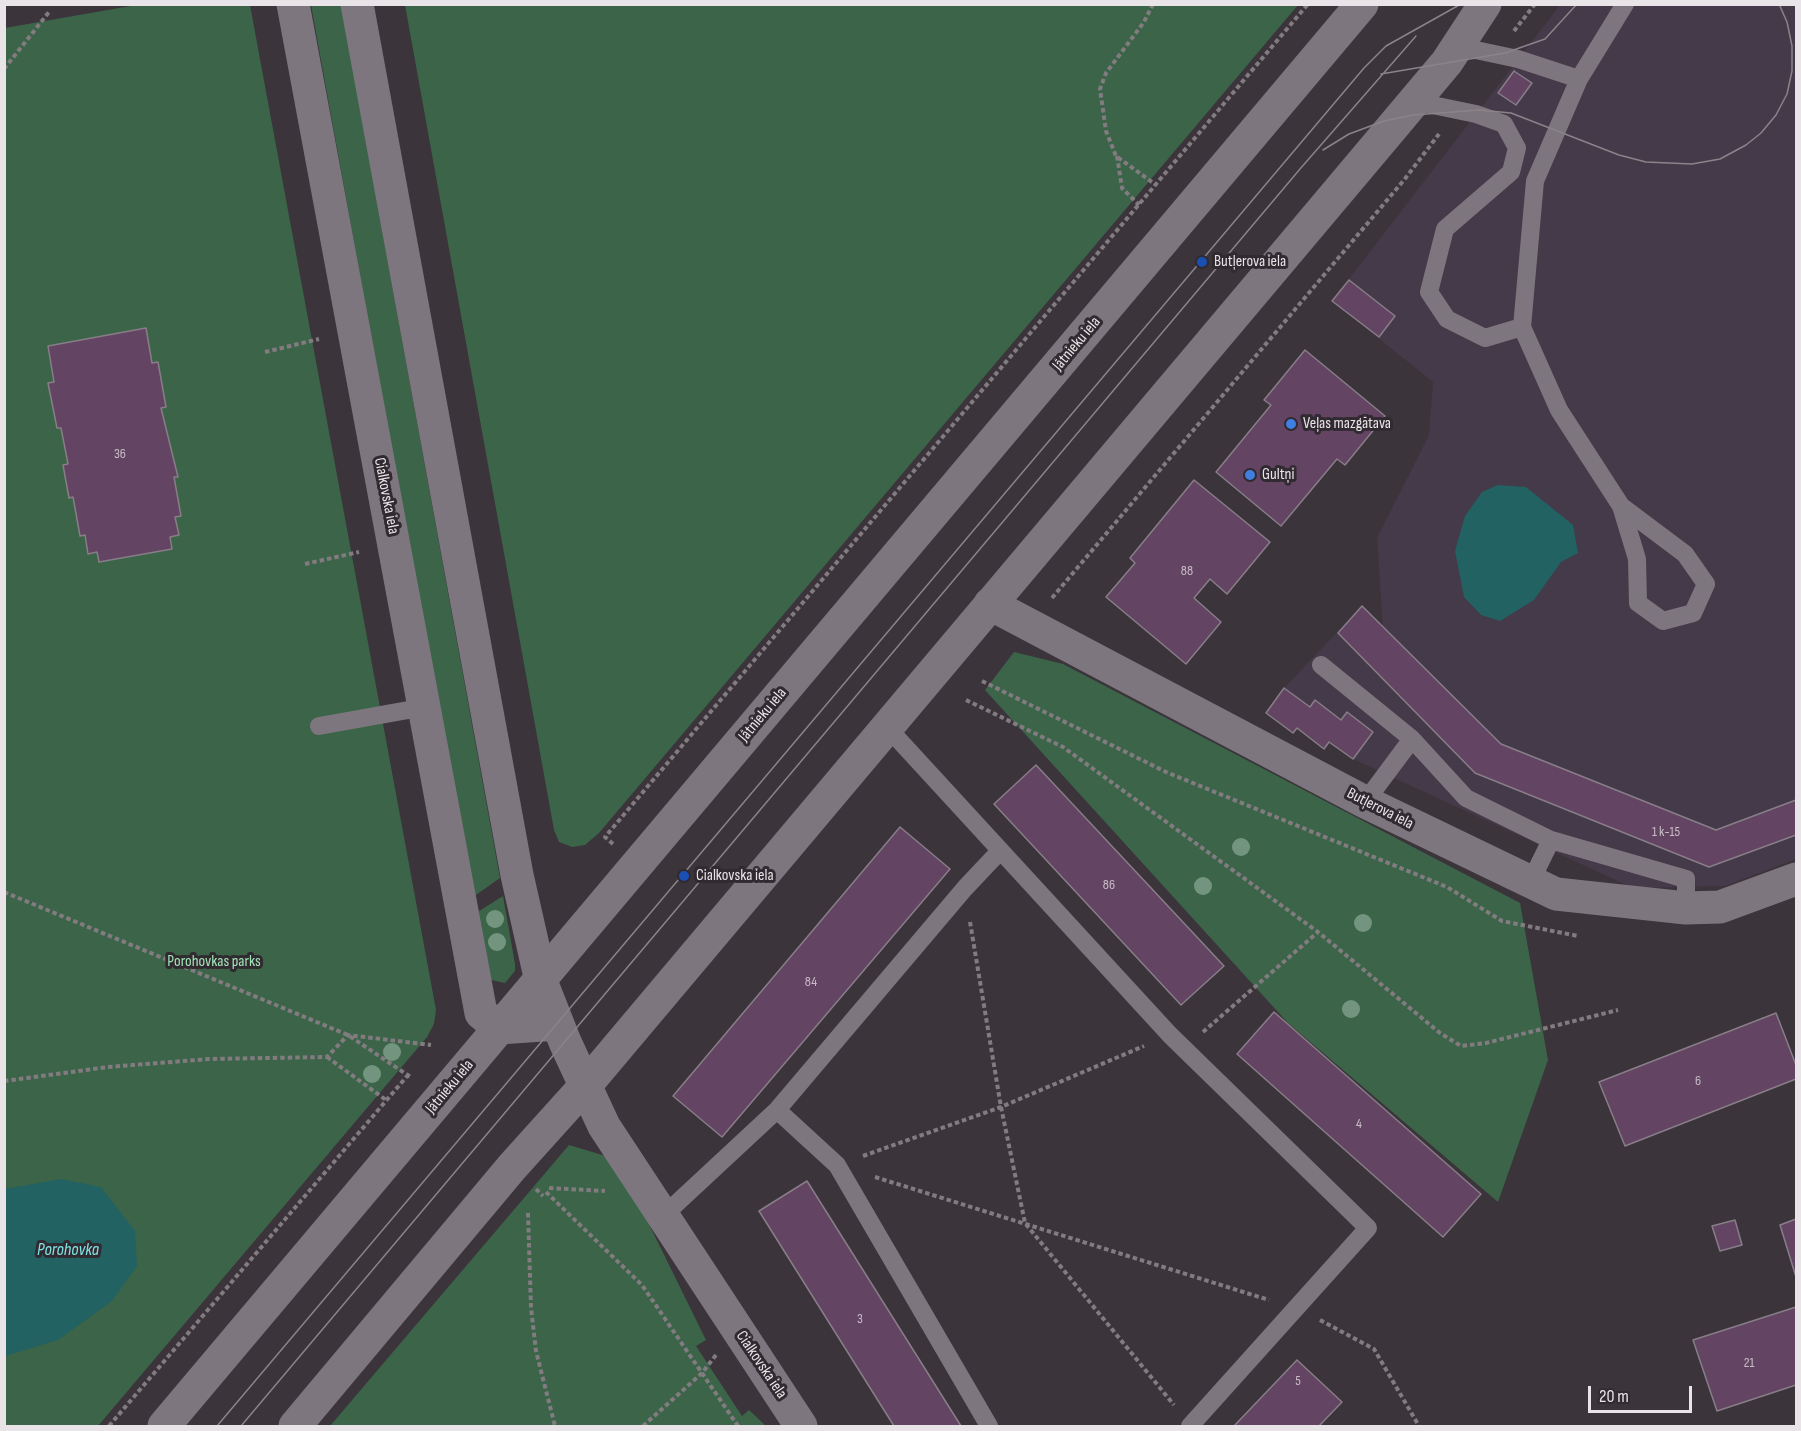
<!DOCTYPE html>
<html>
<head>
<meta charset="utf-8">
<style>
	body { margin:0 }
	#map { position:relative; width:1801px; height:1431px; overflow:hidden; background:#3b343b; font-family:"Sofia Sans Condensed",sans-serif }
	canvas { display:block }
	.frame { position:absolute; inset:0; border:6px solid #e9e4e8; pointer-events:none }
	.scale { position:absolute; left:1588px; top:1386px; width:104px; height:27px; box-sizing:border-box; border:3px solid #e9e4e8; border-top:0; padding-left:8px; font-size:18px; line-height:21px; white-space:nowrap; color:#e9e4e8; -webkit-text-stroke:4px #312a31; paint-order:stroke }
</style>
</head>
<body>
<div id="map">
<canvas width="1801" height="1431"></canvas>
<div class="frame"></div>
<div class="scale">20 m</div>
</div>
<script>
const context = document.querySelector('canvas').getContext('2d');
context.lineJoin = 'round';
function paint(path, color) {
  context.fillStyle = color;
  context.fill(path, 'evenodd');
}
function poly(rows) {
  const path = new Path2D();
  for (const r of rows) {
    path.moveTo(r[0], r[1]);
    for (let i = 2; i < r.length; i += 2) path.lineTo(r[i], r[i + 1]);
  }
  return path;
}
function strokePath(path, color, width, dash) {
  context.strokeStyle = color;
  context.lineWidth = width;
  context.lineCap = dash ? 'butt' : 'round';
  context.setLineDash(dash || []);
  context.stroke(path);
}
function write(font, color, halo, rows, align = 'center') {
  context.font = font + ' "Sofia Sans Condensed",sans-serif';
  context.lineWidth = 6;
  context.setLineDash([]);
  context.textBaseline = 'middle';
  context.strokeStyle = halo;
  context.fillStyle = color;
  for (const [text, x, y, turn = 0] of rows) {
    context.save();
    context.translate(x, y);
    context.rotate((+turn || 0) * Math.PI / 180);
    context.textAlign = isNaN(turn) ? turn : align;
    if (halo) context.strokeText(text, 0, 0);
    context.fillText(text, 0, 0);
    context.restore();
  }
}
paint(poly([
	[1560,5,1796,5,1796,859,1725,886,1633,888,1353,759,1329,742,1324,749,1297,729,1293,733,1266,713,1284,688,1362,606,1383,627,1377,538,1429,435,1433,382,1332,301]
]), '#443a49');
paint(poly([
	[136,5,250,5,436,1010,434,1024,427,1037,98,1426,5,1426,5,28],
	[311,5,341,5,500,878,473,897],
	[405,5,405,4,1298,5,599,833,585,845,572,847,559,842,554,830],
	[1014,652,1063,664,1520,903,1548,1060,1498,1202,1288,1023,985,690],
	[503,896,515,964,515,971,505,983,491,980,476,913],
	[569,1145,609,1157,642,1210,706,1340,696,1346,742,1416,749,1410,766,1426,330,1426]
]), '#3b6449');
paint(poly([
	[1498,485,1526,487,1573,525,1578,553,1561,562,1534,600,1500,621,1481,615,1464,597,1455,551,1465,516,1482,492],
	[61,1179,101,1187,135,1231,137,1266,112,1301,58,1340,5,1356,5,1189]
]), '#226262');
const building = poly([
	[1514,71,1532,83,1516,105,1498,93,1514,71],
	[1349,280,1395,316,1379,337,1332,301,1349,280],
	[146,328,152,363,158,362,166,407,161,408,178,477,174,477,181,516,175,517,179,535,170,537,172,549,99,562,97,552,88,554,85,535,80,536,73,497,69,498,63,465,68,464,61,428,57,428,48,383,54,382,48,346,146,328],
	[1305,350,1385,416,1345,465,1337,459,1281,526,1216,472,1271,405,1264,400,1305,350],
	[1194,480,1270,542,1227,594,1210,579,1194,598,1221,622,1186,664,1106,597,1135,563,1130,558,1194,480],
	[1362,606,1501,744,1716,830,1796,800,1796,835,1709,867,1475,773,1338,633,1362,606],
	[1284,688,1310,707,1315,700,1341,720,1347,712,1373,732,1353,759,1329,742,1324,749,1297,728,1293,733,1266,713,1284,688],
	[1036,765,1224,966,1181,1005,994,804,1036,765],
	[900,827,950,869,722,1137,673,1096,900,827],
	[1274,1012,1481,1194,1443,1237,1237,1054,1274,1012],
	[1776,1013,1796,1065,1796,1079,1625,1146,1599,1082,1776,1013],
	[807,1181,961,1426,894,1426,759,1211,807,1181],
	[1796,1219,1796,1277,1780,1225,1796,1219],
	[1735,1220,1742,1245,1720,1251,1712,1226,1735,1220],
	[1796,1307,1796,1385,1717,1411,1693,1340,1796,1307],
	[1297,1360,1342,1402,1319,1426,1234,1426,1297,1360]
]);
paint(building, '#644463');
strokePath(building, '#877e87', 1.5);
strokePath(poly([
	[1153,4,1144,22,1106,73,1100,89,1106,131,1116,156,1156,185],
	[1514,31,1535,4],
	[4,69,49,12],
	[1117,156,1122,188,1139,205],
	[265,352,319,339],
	[305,564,359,552],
	[1052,598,1404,180,1439,134],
	[982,681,1166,772,1447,887,1502,921,1578,936],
	[966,700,1063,747,1318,932,1440,1033,1461,1046,1486,1043,1618,1010],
	[613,844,605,837,1308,4],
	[4,892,348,1035,412,1078],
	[970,922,1001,1107,1025,1223,1174,1405],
	[1795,980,1796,980],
	[1203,1032,1318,932],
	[327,1057,386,1100],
	[4,1081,108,1067,209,1059,327,1057,348,1035,431,1045],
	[863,1156,1001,1107,1144,1046],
	[875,1177,1269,1300],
	[549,1188,605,1191],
	[536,1189,543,1196],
	[546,1192,642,1285,738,1426],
	[528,1213,531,1308,536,1351,555,1426],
	[1320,1320,1374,1349,1419,1426],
	[109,1426,408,1075],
	[643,1426,702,1373,716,1355]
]), '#827c81', 4, [4.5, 3]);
strokePath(poly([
	[1457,46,1518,59,1579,79,1625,4],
	[1579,79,1535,181,1522,327,1559,410,1621,506,1685,554,1706,584,1693,613,1663,621,1638,603,1637,559,1621,506],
	[1413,101,1476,114,1504,124,1517,148,1511,172,1445,229,1429,292,1447,319,1485,338,1522,327],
	[1321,665,1412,739,1365,802],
	[319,726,425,707],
	[887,727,1170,1035,1368,1228,1190,1426],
	[1412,739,1466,798,1551,840,1686,879,1686,908],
	[1530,883,1551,840],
	[777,1110,837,1165,989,1426],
	[663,1216,777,1110,965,888,999,852]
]), '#7e767e', 18);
strokePath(poly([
	[293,4,481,1013,499,1028,557,1024],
	[357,4,517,875,541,981,565,1042,604,1126,801,1426],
	[990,604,1365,802,1556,894,1686,908,1720,907,1796,879]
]), '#7e767e', 33);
strokePath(poly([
	[164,1426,1362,4],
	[295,1426,512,1167,585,1086,1400,118,1447,62,1485,4]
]), '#7e767e', 33);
strokePath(poly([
	[1381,74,1505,53,1545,39,1577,4],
	[1323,150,1349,134,1384,121,1413,115,1479,110,1511,113,1619,155,1646,162,1692,164,1720,159,1746,145,1761,133,1776,115,1787,94,1792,71,1792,46,1787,22,1779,4],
	[217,1426,1364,68,1386,46,1461,4],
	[241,1426,1300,169,1416,36]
]), '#8a848a', 1.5);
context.fillStyle = '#73957f';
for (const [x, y] of [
	[1241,847],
	[1203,886],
	[495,919],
	[1363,923],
	[497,942],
	[1351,1009],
	[392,1052],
	[372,1074]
]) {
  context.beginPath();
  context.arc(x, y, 9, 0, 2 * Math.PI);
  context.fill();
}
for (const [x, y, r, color] of [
	[1202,262,6,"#1a4fb4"],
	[1291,424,6,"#3f7fe0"],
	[1250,475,6,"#3f7fe0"],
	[684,876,6,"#1a4fb4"]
]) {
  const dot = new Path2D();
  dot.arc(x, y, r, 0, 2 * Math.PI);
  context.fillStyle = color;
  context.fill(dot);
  strokePath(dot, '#312a31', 2);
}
write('14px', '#c8bcc7', null, [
	["36",120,454],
	["88",1187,571],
	["1 k-15",1666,832],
	["86",1109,885],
	["84",811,982],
	["6",1698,1081],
	["4",1359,1124],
	["3",860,1319],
	["21",1749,1363],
	["5",1298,1381]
]);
write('16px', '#e9e4e8', '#312a31', [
	["Butļerova iela",1214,262],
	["Veļas mazgātava",1303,424],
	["Gultņi",1262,475],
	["Cialkovska iela",696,876]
], 'left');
write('16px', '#e9e4e8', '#312a31', [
	["Jātnieku iela",1077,344,-50],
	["Cialkovska iela",386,496,79],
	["Jātnieku iela",763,715,-50],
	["Butļerova iela",1380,809,27],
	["Jātnieku iela",450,1087,-50],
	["Cialkovska iela",761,1365,56]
]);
write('16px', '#a0e4b6', '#312a31', [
	["Porohovkas parks",214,962]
]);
write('italic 18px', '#80e4e3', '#312a31', [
	["Porohovka",68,1250]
]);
</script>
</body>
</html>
